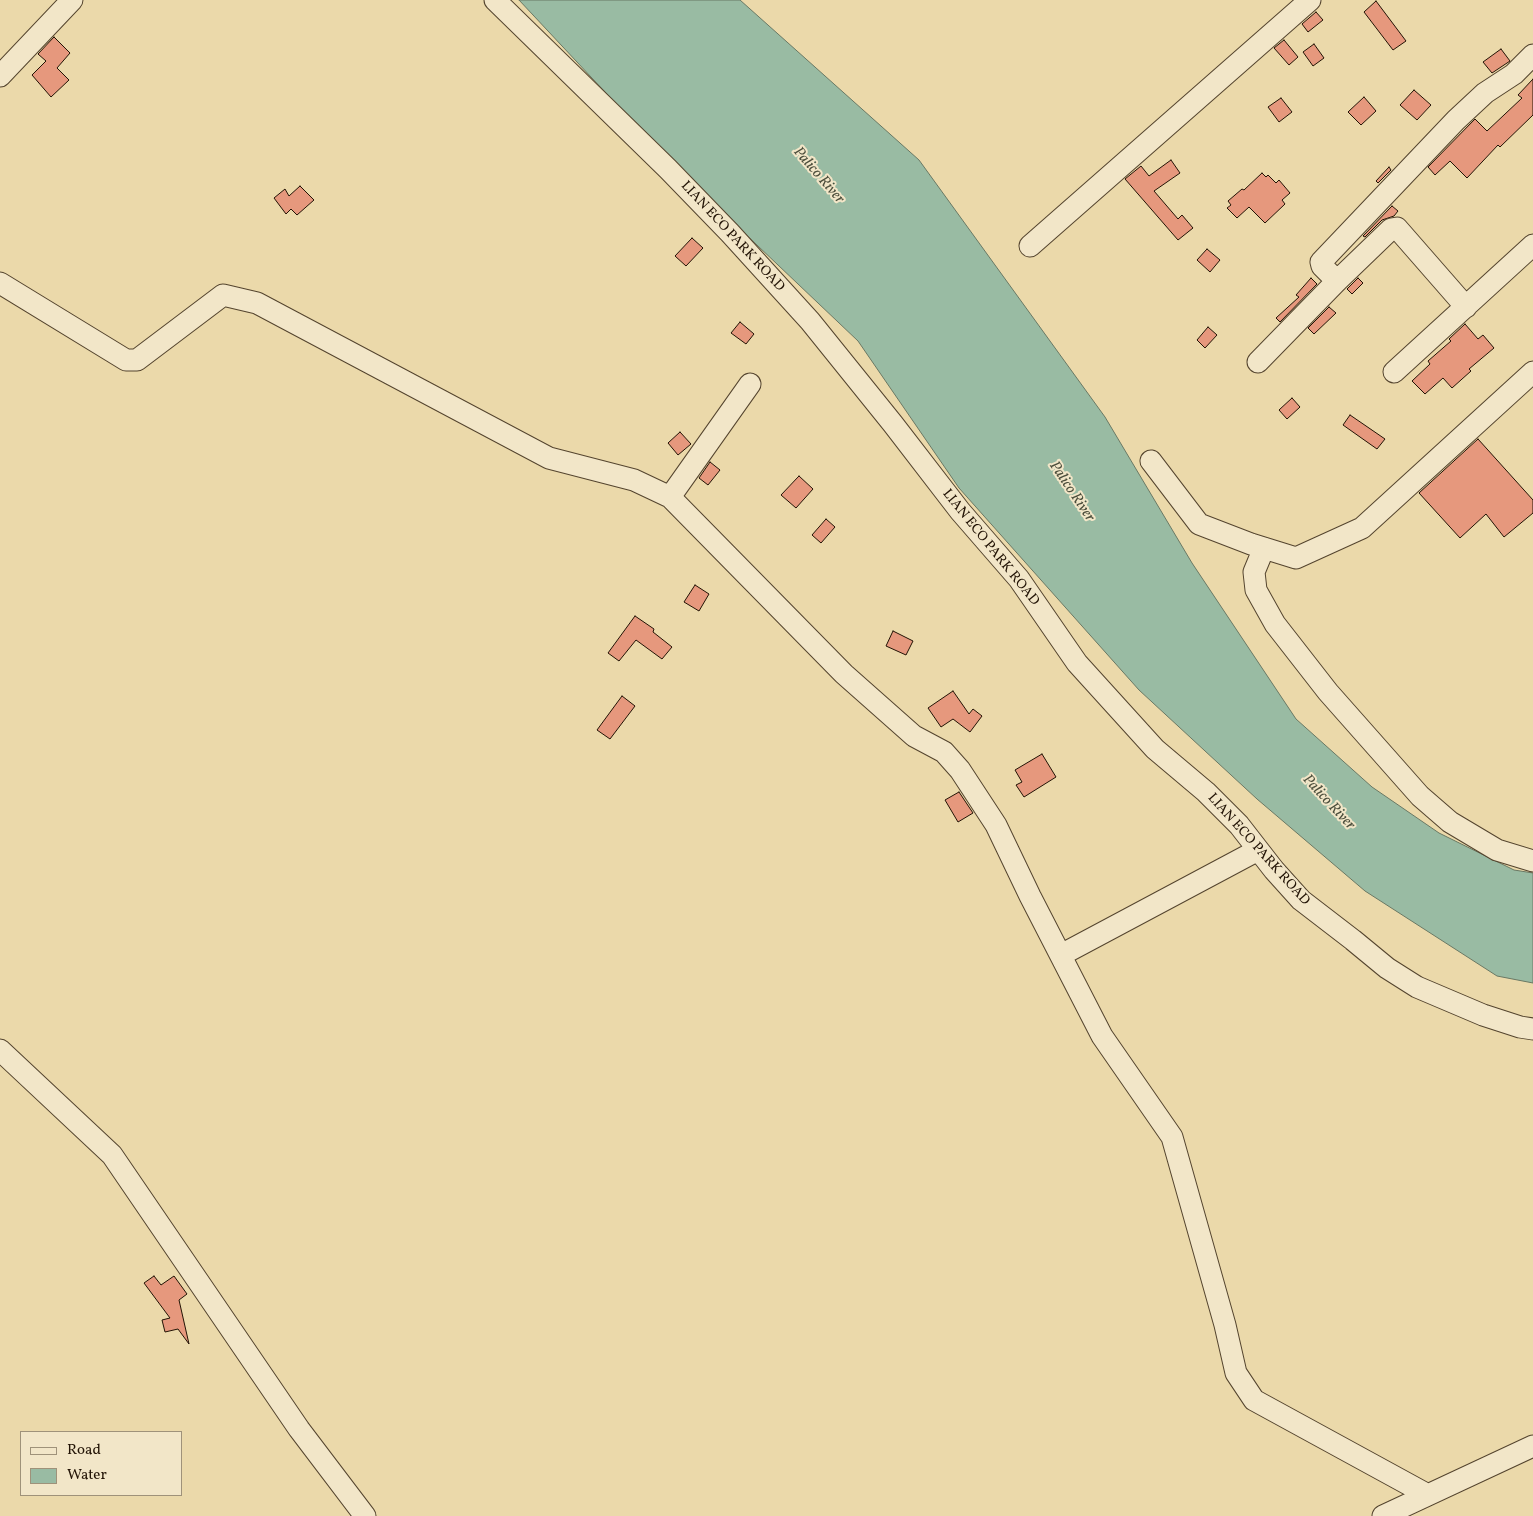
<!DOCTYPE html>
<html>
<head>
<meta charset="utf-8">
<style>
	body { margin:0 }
	#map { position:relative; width:1533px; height:1516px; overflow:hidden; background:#ebd9aa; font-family:Vollkorn,serif }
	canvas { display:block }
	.legend { position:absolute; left:20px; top:1431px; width:162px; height:65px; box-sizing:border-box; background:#f2e6c8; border:1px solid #9f927a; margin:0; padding:6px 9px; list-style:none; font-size:15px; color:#221305 }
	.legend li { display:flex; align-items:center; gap:10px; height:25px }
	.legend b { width:25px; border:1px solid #9f927a }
</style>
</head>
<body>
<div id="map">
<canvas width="1533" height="1516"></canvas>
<ul class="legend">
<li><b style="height:6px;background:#f2e6c8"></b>Road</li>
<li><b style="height:14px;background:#99bba3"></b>Water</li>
</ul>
</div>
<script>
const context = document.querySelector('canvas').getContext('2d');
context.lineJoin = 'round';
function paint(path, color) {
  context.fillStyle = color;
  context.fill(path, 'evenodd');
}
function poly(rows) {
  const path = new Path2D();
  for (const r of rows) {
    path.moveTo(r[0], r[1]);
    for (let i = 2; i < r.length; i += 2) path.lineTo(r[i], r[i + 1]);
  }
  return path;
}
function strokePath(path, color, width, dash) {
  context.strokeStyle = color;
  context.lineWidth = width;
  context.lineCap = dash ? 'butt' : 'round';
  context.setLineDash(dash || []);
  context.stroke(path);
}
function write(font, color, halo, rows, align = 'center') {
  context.font = font + ' Vollkorn,serif';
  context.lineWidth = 4;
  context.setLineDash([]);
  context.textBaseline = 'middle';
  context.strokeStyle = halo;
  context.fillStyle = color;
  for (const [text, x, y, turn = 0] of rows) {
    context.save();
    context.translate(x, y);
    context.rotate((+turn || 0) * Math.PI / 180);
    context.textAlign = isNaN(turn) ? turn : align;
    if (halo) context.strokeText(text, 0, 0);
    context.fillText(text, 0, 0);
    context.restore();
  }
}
const water = poly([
	[519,0,740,0,919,160,1105,417,1192,563,1296,719,1372,787,1439,833,1514,870,1533,873,1533,983,1497,976,1365,891,1257,799,1139,690,959,488,858,341,678,170,519,0]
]);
paint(water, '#99bba3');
strokePath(water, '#697864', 1);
const building = poly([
	[1376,1,1406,41,1393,50,1364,12,1376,1],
	[1316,12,1323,20,1308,32,1302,24,1316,12],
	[54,37,70,53,57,68,69,80,51,97,32,75,46,61,38,54,54,37],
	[1284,40,1298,57,1289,65,1274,48,1284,40],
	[1314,44,1324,58,1313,66,1303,52,1314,44],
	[1501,49,1510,61,1492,73,1483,62,1501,49],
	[1533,79,1533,115,1500,147,1498,145,1467,178,1450,161,1435,175,1428,167,1475,119,1487,131,1522,98,1518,95,1533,79],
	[1414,90,1431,105,1417,120,1400,105,1414,90],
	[1364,97,1376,111,1361,125,1348,112,1364,97],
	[1281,98,1292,112,1279,122,1268,107,1281,98],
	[1171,160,1180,173,1154,191,1178,219,1182,215,1193,228,1178,240,1125,179,1141,166,1149,176,1171,160],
	[1389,167,1391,170,1378,183,1376,181,1389,167],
	[1262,173,1266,177,1268,175,1276,183,1279,180,1290,193,1282,200,1285,204,1265,223,1249,207,1237,218,1227,208,1231,205,1228,201,1242,189,1244,190,1262,173],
	[300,186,314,200,297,215,291,209,286,214,274,198,285,189,289,196,300,186],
	[1392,206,1398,211,1394,216,1382,220,1365,237,1363,236,1392,206],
	[692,238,703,248,686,266,675,256,692,238],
	[1207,249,1220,260,1210,272,1197,260,1207,249],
	[1311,278,1317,284,1280,322,1276,318,1299,297,1296,295,1311,278],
	[1358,278,1363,283,1352,294,1347,289,1358,278],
	[1329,307,1336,313,1314,334,1308,328,1329,307],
	[740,322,754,334,746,344,731,333,740,322],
	[1465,324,1478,339,1483,335,1494,348,1469,369,1471,371,1452,388,1443,378,1425,394,1412,381,1430,364,1428,361,1451,341,1449,339,1465,324],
	[1208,327,1217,335,1205,348,1197,340,1208,327],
	[1292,398,1300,407,1287,419,1279,410,1292,398],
	[1350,415,1385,439,1377,449,1343,425,1350,415],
	[680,432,691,444,678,455,668,443,680,432],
	[1478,439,1533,500,1533,513,1504,537,1486,514,1460,538,1419,493,1478,439],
	[710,462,720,470,708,485,699,478,710,462],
	[799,476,813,489,796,508,781,495,799,476],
	[826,519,835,527,821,543,812,535,826,519],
	[695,585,709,594,699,611,684,602,695,585],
	[635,616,654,629,653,632,672,647,662,659,636,640,619,661,608,653,635,616],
	[893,631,913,641,906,655,886,646,893,631],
	[953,691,969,714,973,709,982,716,970,732,953,719,941,727,928,708,953,691],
	[622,696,635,706,610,739,597,730,622,696],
	[1042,754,1056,777,1024,797,1016,785,1022,782,1015,770,1042,754],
	[959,792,973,813,958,822,945,800,959,792],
	[154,1276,161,1285,174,1276,187,1294,179,1300,189,1344,178,1329,165,1332,162,1320,170,1318,144,1283,154,1276]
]);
paint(building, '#e6987d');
strokePath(building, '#221305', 1);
const minor = poly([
	[495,0,668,169,730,233,810,321,893,424,960,511,1019,579,1077,663,1155,749,1206,792,1239,825,1274,870,1301,900,1353,940,1387,968,1417,987,1483,1015,1520,1027,1533,1029],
	[0,76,72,0],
	[1030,246,1310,0],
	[1337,281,1322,266,1321,262,1456,120,1485,93,1514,74,1533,55],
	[0,283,126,360,137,360,223,295,257,303,549,458,634,480,670,497,750,384],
	[1258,362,1337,281,1391,229,1397,228,1466,307],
	[1394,372,1533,245],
	[1151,461,1199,524,1251,544,1296,558,1362,528,1533,372],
	[670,497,844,674,914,736,944,752,960,770,996,825,1030,896,1102,1036,1172,1137,1225,1325,1236,1373,1254,1400,1428,1495],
	[1264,548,1254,572,1256,590,1275,624,1328,692,1420,796,1450,822,1497,850,1533,861],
	[1061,955,1258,850],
	[0,1050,112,1155,299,1429,365,1516],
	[1383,1516,1533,1446]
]);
strokePath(minor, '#54442e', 23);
strokePath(minor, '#f2e6c8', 21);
write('14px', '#221305', '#f2e6c8', [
	["LIAN ECO PARK ROAD",732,237,47],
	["LIAN ECO PARK ROAD",990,548,51],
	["LIAN ECO PARK ROAD",1258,850,48]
]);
write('italic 15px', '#4c4e3c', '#f2e6c8', [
	["Palico River",818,176,49],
	["Palico River",1071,492,56],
	["Palico River",1328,803,47]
]);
</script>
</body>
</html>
